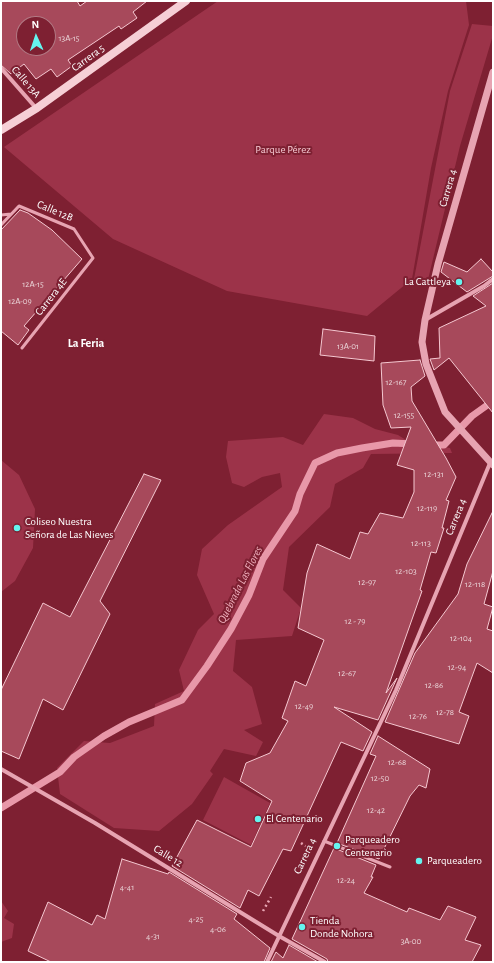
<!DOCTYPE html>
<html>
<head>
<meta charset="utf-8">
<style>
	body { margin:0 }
	#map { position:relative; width:494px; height:963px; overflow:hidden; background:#7e2032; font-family:"Alegreya Sans",sans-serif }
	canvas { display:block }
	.frame { position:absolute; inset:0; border:2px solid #fff; pointer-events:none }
	.north { position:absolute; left:16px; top:16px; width:40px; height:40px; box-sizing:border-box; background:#7e2032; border:1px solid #b27984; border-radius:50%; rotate:357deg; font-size:11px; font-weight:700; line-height:16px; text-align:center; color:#fff }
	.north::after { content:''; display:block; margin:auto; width:14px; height:18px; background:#65f4ef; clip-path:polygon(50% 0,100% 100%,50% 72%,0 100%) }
</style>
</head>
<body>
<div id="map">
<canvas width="494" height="963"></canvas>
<div class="frame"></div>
<div class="north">N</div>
</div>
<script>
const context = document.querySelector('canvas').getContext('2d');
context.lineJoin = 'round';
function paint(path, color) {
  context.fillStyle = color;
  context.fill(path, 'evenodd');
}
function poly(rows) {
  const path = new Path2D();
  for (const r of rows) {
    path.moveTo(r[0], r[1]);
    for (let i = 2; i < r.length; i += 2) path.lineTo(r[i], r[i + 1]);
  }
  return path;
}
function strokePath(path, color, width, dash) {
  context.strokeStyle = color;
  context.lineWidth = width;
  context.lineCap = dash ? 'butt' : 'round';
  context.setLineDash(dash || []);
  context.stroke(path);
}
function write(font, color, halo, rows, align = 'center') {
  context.font = font + ' "Alegreya Sans",sans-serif';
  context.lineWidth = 4;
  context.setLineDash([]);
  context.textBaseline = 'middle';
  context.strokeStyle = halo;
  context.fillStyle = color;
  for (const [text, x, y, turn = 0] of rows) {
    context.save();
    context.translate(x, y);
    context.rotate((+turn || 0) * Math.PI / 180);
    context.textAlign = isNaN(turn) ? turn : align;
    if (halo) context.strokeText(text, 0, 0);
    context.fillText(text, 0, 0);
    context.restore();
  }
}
paint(poly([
	[218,1,466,1,469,25,448,91,431,168,412,279,367,316,227,291,113,239,4,147],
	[472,24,493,26,493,35,460,146,427,284,414,279,450,91],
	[324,414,353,418,375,429,398,435,406,440,450,448,452,453,371,454,363,468,335,484,330,507,289,547,283,590,301,608,292,636,236,640,233,671,252,687,262,724,244,730,263,742,256,756,224,749,210,771,213,774,192,804,159,831,114,828,60,794,57,768,84,741,110,743,154,726,155,704,184,691,179,670,198,630,214,614,197,575,202,549,228,525,282,487,280,473,262,477,244,487,232,483,226,457,228,441,283,437,303,445],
	[1,460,19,475,35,509,33,548,15,581,1,592],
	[224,777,270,803,251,845,203,820],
	[1,901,8,911,4,918,14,924,12,938,1,942]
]), '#9c3349');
strokePath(poly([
	[429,445,444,445,472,416,493,401],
	[1,808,60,772,74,757,104,736,129,722,182,700,207,666,231,629,249,595,263,559,295,511,300,494,315,463,337,453,362,448,393,443,414,444]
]), '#e898a9', 7);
const building = poly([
	[1,1,77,1,80,6,87,1,147,1,133,12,137,18,121,29,119,26,68,60,72,66,57,77,51,69,36,79,24,64,11,74,1,65,1,1],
	[24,24,48,24,48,48,24,48,24,24],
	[20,210,28,213,52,230,82,259,24,326,29,330,18,345,1,331,1,230,20,210],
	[481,259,493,272,493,276,467,292,441,272,444,262,467,272,481,259],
	[493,283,493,413,449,358,434,370,430,359,440,358,439,328,486,306,473,296,493,283],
	[323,329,375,336,374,361,320,355,323,329],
	[420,360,425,376,411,387,412,401,446,458,456,477,446,500,449,501,442,528,444,528,436,553,431,552,420,590,422,591,386,693,397,678,378,720,334,707,372,732,363,751,341,742,291,851,283,849,259,896,248,890,240,908,172,866,197,820,251,847,272,801,240,781,246,763,270,753,288,721,282,718,295,681,306,686,324,640,298,628,307,573,317,544,350,559,360,532,368,534,380,513,403,518,414,492,414,470,397,465,411,427,391,428,383,405,381,363,420,360],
	[144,474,161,480,100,601,110,614,63,710,43,699,19,759,1,751,1,690,43,603,70,617,144,474],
	[493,511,493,571,484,604,493,607,487,629,493,631,493,673,477,663,459,712,469,716,459,744,385,722,415,653,458,594,467,564,493,511],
	[378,736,430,769,426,788,419,785,410,796,379,859,337,843,376,756,370,754,378,736],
	[334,848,376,865,371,877,373,877,364,893,407,912,409,908,440,920,448,906,476,917,465,940,481,945,472,962,328,962,327,959,292,939,334,848],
	[122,859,168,874,169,872,237,914,234,919,270,948,264,962,51,962,28,951,48,902,92,925,97,915,105,919,122,859],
	[289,945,318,962,271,962,276,952,283,958,289,945]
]);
paint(building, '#a7495b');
strokePath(building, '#f5c8d1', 1);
strokePath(poly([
	[301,843,307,847],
	[263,911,271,897]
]), '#e7a4b2', 2.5, [2, 3]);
strokePath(poly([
	[1,215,11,214],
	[1,225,19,206,74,229,93,258,22,348],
	[324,841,390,867]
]), '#e7a4b2', 3);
strokePath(poly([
	[1,68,36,108],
	[425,320,484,286,493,279],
	[1,769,95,823,279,936,325,962],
	[267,962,396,690,490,463]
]), '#e7a4b2', 4);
strokePath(poly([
	[493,72,438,264,425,320,422,342,426,364,445,412,493,465]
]), '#e7a4b2', 7);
strokePath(poly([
	[1,130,37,108,186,1]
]), '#f6cfd6', 8);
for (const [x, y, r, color] of [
	[459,282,4,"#65f4ef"],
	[17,528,4,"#65f4ef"],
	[258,819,4,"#65f4ef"],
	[337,846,4,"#65f4ef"],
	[419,861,4,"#65f4ef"],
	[302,927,4,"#65f4ef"]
]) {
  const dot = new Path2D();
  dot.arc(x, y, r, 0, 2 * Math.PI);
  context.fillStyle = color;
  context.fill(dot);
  strokePath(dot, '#7e2032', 1.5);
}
write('9px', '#e9d2d6', null, [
	["13A-15",69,38],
	["12A-15",33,284],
	["12A-09",20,301],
	["13A-01",348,346],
	["12-167",396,382],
	["12-155",404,415],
	["12-131",434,474],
	["12-119",427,508],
	["12-113",421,543],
	["12-103",406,571],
	["12-97",367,582],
	["12-118",475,584],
	["12 - 79",355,621],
	["12-104",461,638],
	["12-94",457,667],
	["12-67",347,673],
	["12-86",434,685],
	["12-49",304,706],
	["12-78",445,712],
	["12-76",418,716],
	["12-68",397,762],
	["12-50",380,778],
	["12-42",376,810],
	["12-24",346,880],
	["4-41",127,887],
	["4-25",196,919],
	["4-06",218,929],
	["4-31",153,936],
	["3A-00",411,941]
]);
write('11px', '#fff', '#7e2032', [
	["Carrera 5",88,58,-36],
	["Calle 13A",26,82,49],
	["Carrera 4",448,188,-74],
	["Calle 12B",55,211,23],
	["Carrera 4E",51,297,-52],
	["Carrera 4",456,517,-68],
	["Calle 12",168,856,31],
	["Carrera 4",305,856,-65]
]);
write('11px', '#f5c8d1', '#7e2032', [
	["Parque Pérez",283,150]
]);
write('11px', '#fff', '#7e2032', [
	["La Cattleya",451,282,"right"],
	["Coliseo Nuestra",25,522],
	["Señora de Las Nieves",25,535],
	["El Centenario",266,819],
	["Parqueadero",345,840],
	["Centenario",345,853],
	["Parqueadero",427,861],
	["Tienda",310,921],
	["Donde Nohora",310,934]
], 'left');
write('bold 12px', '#fff', '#7e2032', [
	["La Feria",86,343]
]);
write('italic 12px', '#efb0bd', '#7e2032', [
	["Quebrada Las Flores",240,585,-63]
]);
</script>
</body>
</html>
